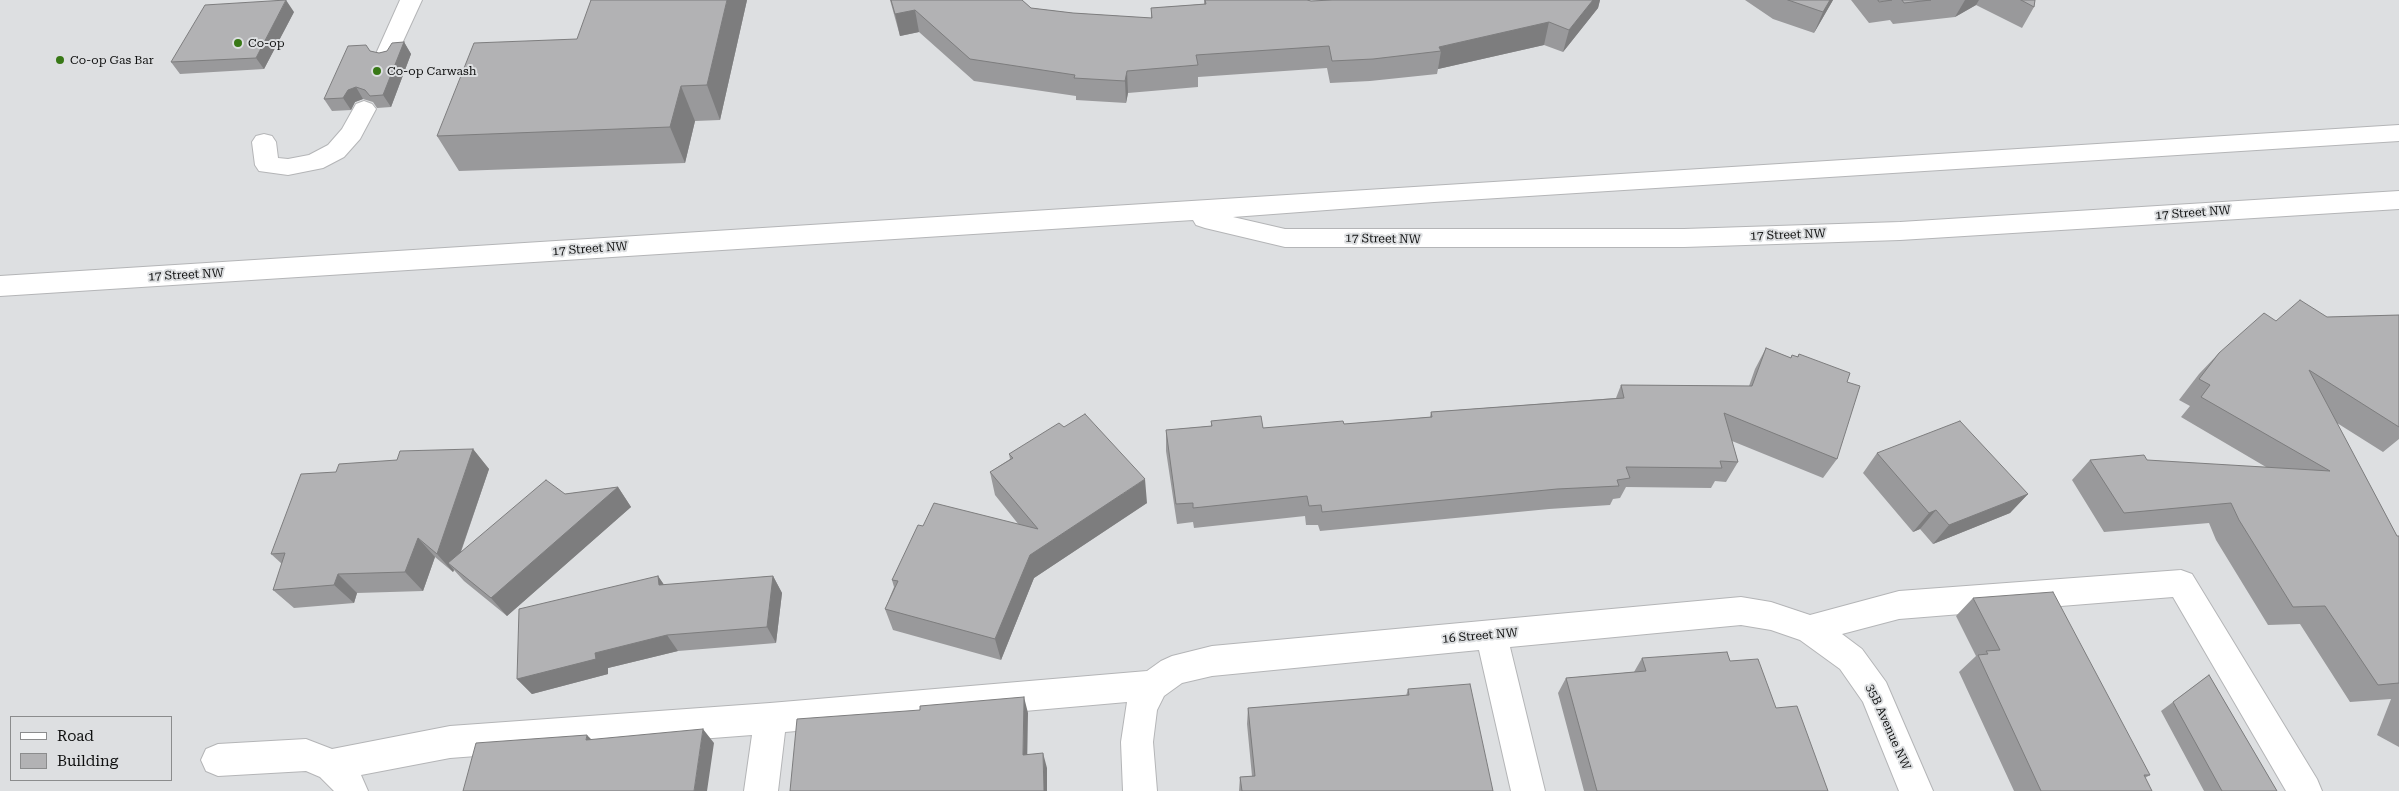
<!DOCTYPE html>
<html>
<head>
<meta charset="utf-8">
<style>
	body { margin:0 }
	#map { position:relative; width:2399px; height:791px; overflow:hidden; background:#dddfe1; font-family:"Roboto Serif",serif }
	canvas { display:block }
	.legend { position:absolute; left:10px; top:716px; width:162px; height:65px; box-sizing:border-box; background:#dddfe1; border:1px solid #8b8c8d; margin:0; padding:6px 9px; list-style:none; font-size:15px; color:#0f1010 }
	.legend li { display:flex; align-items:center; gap:10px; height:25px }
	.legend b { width:25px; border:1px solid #8b8c8d }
</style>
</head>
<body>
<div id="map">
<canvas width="2399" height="791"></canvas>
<ul class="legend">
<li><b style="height:6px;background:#fff"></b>Road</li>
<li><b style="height:14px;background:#b2b2b4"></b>Building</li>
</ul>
</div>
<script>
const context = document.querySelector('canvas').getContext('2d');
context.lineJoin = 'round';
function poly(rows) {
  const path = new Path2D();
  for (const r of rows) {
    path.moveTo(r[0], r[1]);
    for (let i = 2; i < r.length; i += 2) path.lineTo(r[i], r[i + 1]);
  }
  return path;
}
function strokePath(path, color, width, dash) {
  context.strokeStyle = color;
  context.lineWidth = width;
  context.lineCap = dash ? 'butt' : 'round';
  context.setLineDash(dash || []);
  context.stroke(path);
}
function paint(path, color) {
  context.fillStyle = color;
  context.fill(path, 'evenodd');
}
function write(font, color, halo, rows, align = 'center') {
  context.font = font + ' "Roboto Serif",serif';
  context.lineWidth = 4;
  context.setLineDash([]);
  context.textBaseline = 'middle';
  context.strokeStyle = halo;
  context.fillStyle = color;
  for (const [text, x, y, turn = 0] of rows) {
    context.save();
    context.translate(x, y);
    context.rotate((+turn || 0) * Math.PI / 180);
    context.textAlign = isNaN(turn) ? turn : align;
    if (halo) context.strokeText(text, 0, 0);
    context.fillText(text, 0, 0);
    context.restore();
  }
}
const minor = poly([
	[400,0,422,0,394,61,386,63,378,61,375,56,400,0],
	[364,101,372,104,376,109,360,139,344,157,323,168,288,175,259,171,255,165,252,142,256,136,264,134,272,136,276,142,278,158,288,159,309,155,328,145,342,129,356,104,364,101],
	[2181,570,2192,574,2317,779,2322,791,2286,791,2173,597,1899,619,1842,634,1862,649,1886,682,1933,791,1899,791,1863,702,1840,669,1800,640,1771,630,1741,625,1510,647,1545,791,1511,791,1479,650,1212,676,1182,683,1164,696,1157,710,1153,742,1157,791,1123,791,1121,742,1127,702,785,732,778,791,744,791,752,735,450,758,361,775,368,791,334,791,320,777,306,771,218,776,206,771,201,760,206,749,218,744,306,739,332,749,450,726,770,703,1147,671,1161,661,1172,656,1212,646,1741,597,1771,602,1810,615,1899,591,2181,570]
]);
const major = poly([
	[2399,125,2399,141,1434,202,1233,217,1285,229,1684,229,1900,222,2399,191,2399,209,1900,240,1684,247,1285,247,1205,228,1196,225,1193,220,0,296,0,276,2399,125]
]);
strokePath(minor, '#b4b5b7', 2);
strokePath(major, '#b4b5b7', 2);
paint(minor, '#fff');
paint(major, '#fff');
paint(poly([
	[747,0,720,120,695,121,685,163,459,171,437,136,577,39],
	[890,0,1022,0,1031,8,1073,13,1151,18,1151,8,1204,4,1204,0,1307,0,1311,1,1332,0,1600,0,1598,8,1563,52,1544,45,1438,69,1437,74,1370,81,1330,83,1327,68,1198,77,1198,87,1128,93,1126,103,1076,100,1076,96,974,81,919,32,900,36],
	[1745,0,1833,0,1814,33,1773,19],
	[1851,0,2035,0,2034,7,2022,28,1976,5,1955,17,1893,24,1890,20,1869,23],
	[294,12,264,69,180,74,171,62],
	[404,42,411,54,391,107,377,108,373,102,363,99,355,102,351,110,332,111,324,99,370,51,379,53,387,51],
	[2399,315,2399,439,2383,452,2337,423,2397,536,2399,536,2399,747,2377,735,2391,699,2350,702,2300,624,2268,625,2216,540,2209,523,2104,532,2072,480,2090,460,2266,467,2181,417,2190,406,2179,400,2199,374,2219,353,2276,321,2327,317],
	[1766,348,1791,358,1797,357,1799,354,1847,382,1837,459,1823,478,1732,441,1738,462,1726,482,1715,481,1711,488,1626,487,1620,498,1613,499,1610,505,1549,509,1320,531,1318,525,1306,525,1305,516,1194,528,1193,522,1177,524,1166,451,1166,430,1211,426,1211,421,1263,428,1344,424,1430,417,1431,412,1616,398,1621,385,1749,386,1755,369],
	[473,449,489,469,461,552,565,494,618,487,631,507,507,616,464,581,454,570,453,572,435,557,423,591,357,593,354,603,294,608,273,590,282,564,271,554,336,472,397,460],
	[1877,453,2028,494,2010,513,1933,544,1920,529,1913,532,1863,473],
	[1009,454,1147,503,1034,578,1001,660,893,630,885,609,894,587,892,580,923,526,1019,525,995,495,990,472,1010,459],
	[658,576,664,585,773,576,782,593,776,643,678,651,608,668,608,674,532,694,517,679],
	[1973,598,2150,775,2145,778,2152,791,2014,791,1959,672,1976,656,1956,616],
	[1642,658,1730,661,1776,708,1828,791,1584,791,1558,693,1566,678,1634,672],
	[2209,675,2277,791,2204,791,2161,711],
	[1408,689,1493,791,1239,791,1240,777,1252,776,1247,724,1248,708,1406,696]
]), '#99999b');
paint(poly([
	[286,0,294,12,264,69,256,58],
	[727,0,747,0,720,120,707,85],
	[1593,0,1600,0,1598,8,1563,52,1569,30],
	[1830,0,1833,0,1814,33,1823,12],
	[1965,0,1979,0,1976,5,1955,17],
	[915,10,919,32,900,36,895,14],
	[1549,22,1544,45,1438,69,1441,51,1439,47],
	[404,42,411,54,391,107,383,95],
	[1127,71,1128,93,1126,103,1125,81],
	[681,86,695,121,685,163,670,127],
	[356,87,363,99,355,102,351,110,343,98,348,90],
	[473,449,489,469,455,568,448,563,454,570,453,572,437,554],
	[1145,479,1147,503,1034,578,1001,660,995,639,1030,555],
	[618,487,631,507,507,616,491,598],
	[2028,494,2010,513,1933,544,1949,525],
	[1936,510,1920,529,1913,532,1929,513],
	[418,538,435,557,423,591,405,572],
	[338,574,357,593,354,603,334,585],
	[658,576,669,592,659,585],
	[773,576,782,593,776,643,767,627],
	[667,635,678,651,608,668,608,674,532,694,517,679,595,653],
	[1024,697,1028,713,1027,770,1023,755],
	[703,729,714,743,707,791,694,791],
	[587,735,600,748,586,740],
	[1043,753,1047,768,1047,791,1044,791]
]), '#7d7d7e');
const building = poly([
	[286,0,256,58,171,62,205,5,286,0],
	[591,0,727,0,707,85,681,86,670,127,437,136,474,43,577,39,591,0],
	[891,0,1022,0,1031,8,1073,13,1152,18,1151,8,1206,4,1205,0,1307,0,1311,1,1332,0,1593,0,1569,30,1549,22,1439,47,1441,51,1373,59,1332,61,1329,46,1196,55,1198,65,1127,71,1125,81,1074,78,1075,75,970,59,915,10,895,14,891,0],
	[1788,0,1830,0,1823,12,1788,0],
	[1878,0,1892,0,1879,2,1878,0],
	[1902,0,1931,0,1904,3,1902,0],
	[2021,0,2035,0,2034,7,2021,0],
	[404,42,383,95,370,96,365,90,356,87,348,90,343,98,324,99,348,46,366,45,370,51,379,53,387,51,392,43,404,42],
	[2300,300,2327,317,2399,315,2399,427,2309,370,2397,536,2399,536,2399,683,2378,685,2325,606,2293,607,2239,520,2231,503,2124,513,2090,460,2144,455,2147,460,2330,471,2201,397,2210,385,2199,379,2219,353,2264,313,2276,321,2300,300],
	[1766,348,1791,358,1792,355,1798,357,1799,354,1850,373,1847,382,1860,386,1837,459,1724,413,1738,462,1720,461,1722,468,1626,467,1630,478,1617,480,1619,486,1557,489,1322,512,1321,505,1309,506,1307,496,1193,508,1193,503,1176,504,1166,430,1212,426,1211,421,1261,416,1263,428,1343,421,1344,424,1432,417,1431,412,1624,398,1621,385,1752,386,1766,348],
	[1085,414,1145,479,1030,555,995,639,885,609,898,581,892,580,918,525,923,526,934,503,1038,529,990,472,1013,458,1009,454,1059,423,1064,427,1085,414],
	[1960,421,2028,494,1949,525,1936,510,1929,513,1877,453,1960,421],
	[473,449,437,554,418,538,405,572,338,574,334,585,273,590,285,553,271,554,301,474,336,472,339,464,397,460,400,451,473,449],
	[546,480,565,494,618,487,491,598,448,563,546,480],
	[658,576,659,585,773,576,767,627,667,635,595,653,596,659,517,679,519,609,658,576],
	[2053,592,2150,775,2144,775,2152,791,2041,791,1978,655,1988,654,1986,651,2000,650,1973,598,2053,592],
	[1727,652,1730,661,1758,659,1776,708,1797,706,1828,791,1597,791,1566,678,1646,671,1642,658,1727,652],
	[2209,675,2277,791,2222,791,2173,702,2209,675],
	[1470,684,1493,791,1242,791,1240,777,1255,776,1248,708,1409,695,1408,689,1470,684],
	[1024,697,1023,755,1043,753,1044,791,790,791,797,719,920,710,920,706,1024,697],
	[703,729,694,791,463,791,476,743,587,735,586,740,703,729]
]);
paint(building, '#b2b2b4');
strokePath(building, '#7d7d7e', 1);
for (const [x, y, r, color] of [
	[238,43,5,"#387816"],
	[60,60,5,"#387816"],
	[377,71,5,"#387816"]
]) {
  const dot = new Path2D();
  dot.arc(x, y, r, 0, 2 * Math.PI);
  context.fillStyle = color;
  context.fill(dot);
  strokePath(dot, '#dddfe1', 2);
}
write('12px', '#0f1010', '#dddfe1', [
	["Co-op",248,43],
	["Co-op Gas Bar",70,60],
	["Co-op Carwash",387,71]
], 'left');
write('12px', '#0f1010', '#dddfe1', [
	["17 Street NW",2193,213,-4],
	["17 Street NW",1788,235,-2],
	["17 Street NW",1383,239,1],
	["17 Street NW",590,249,-4],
	["17 Street NW",186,275,-3],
	["16 Street NW",1480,636,-5],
	["35B Avenue NW",1888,727,66]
]);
</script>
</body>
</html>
